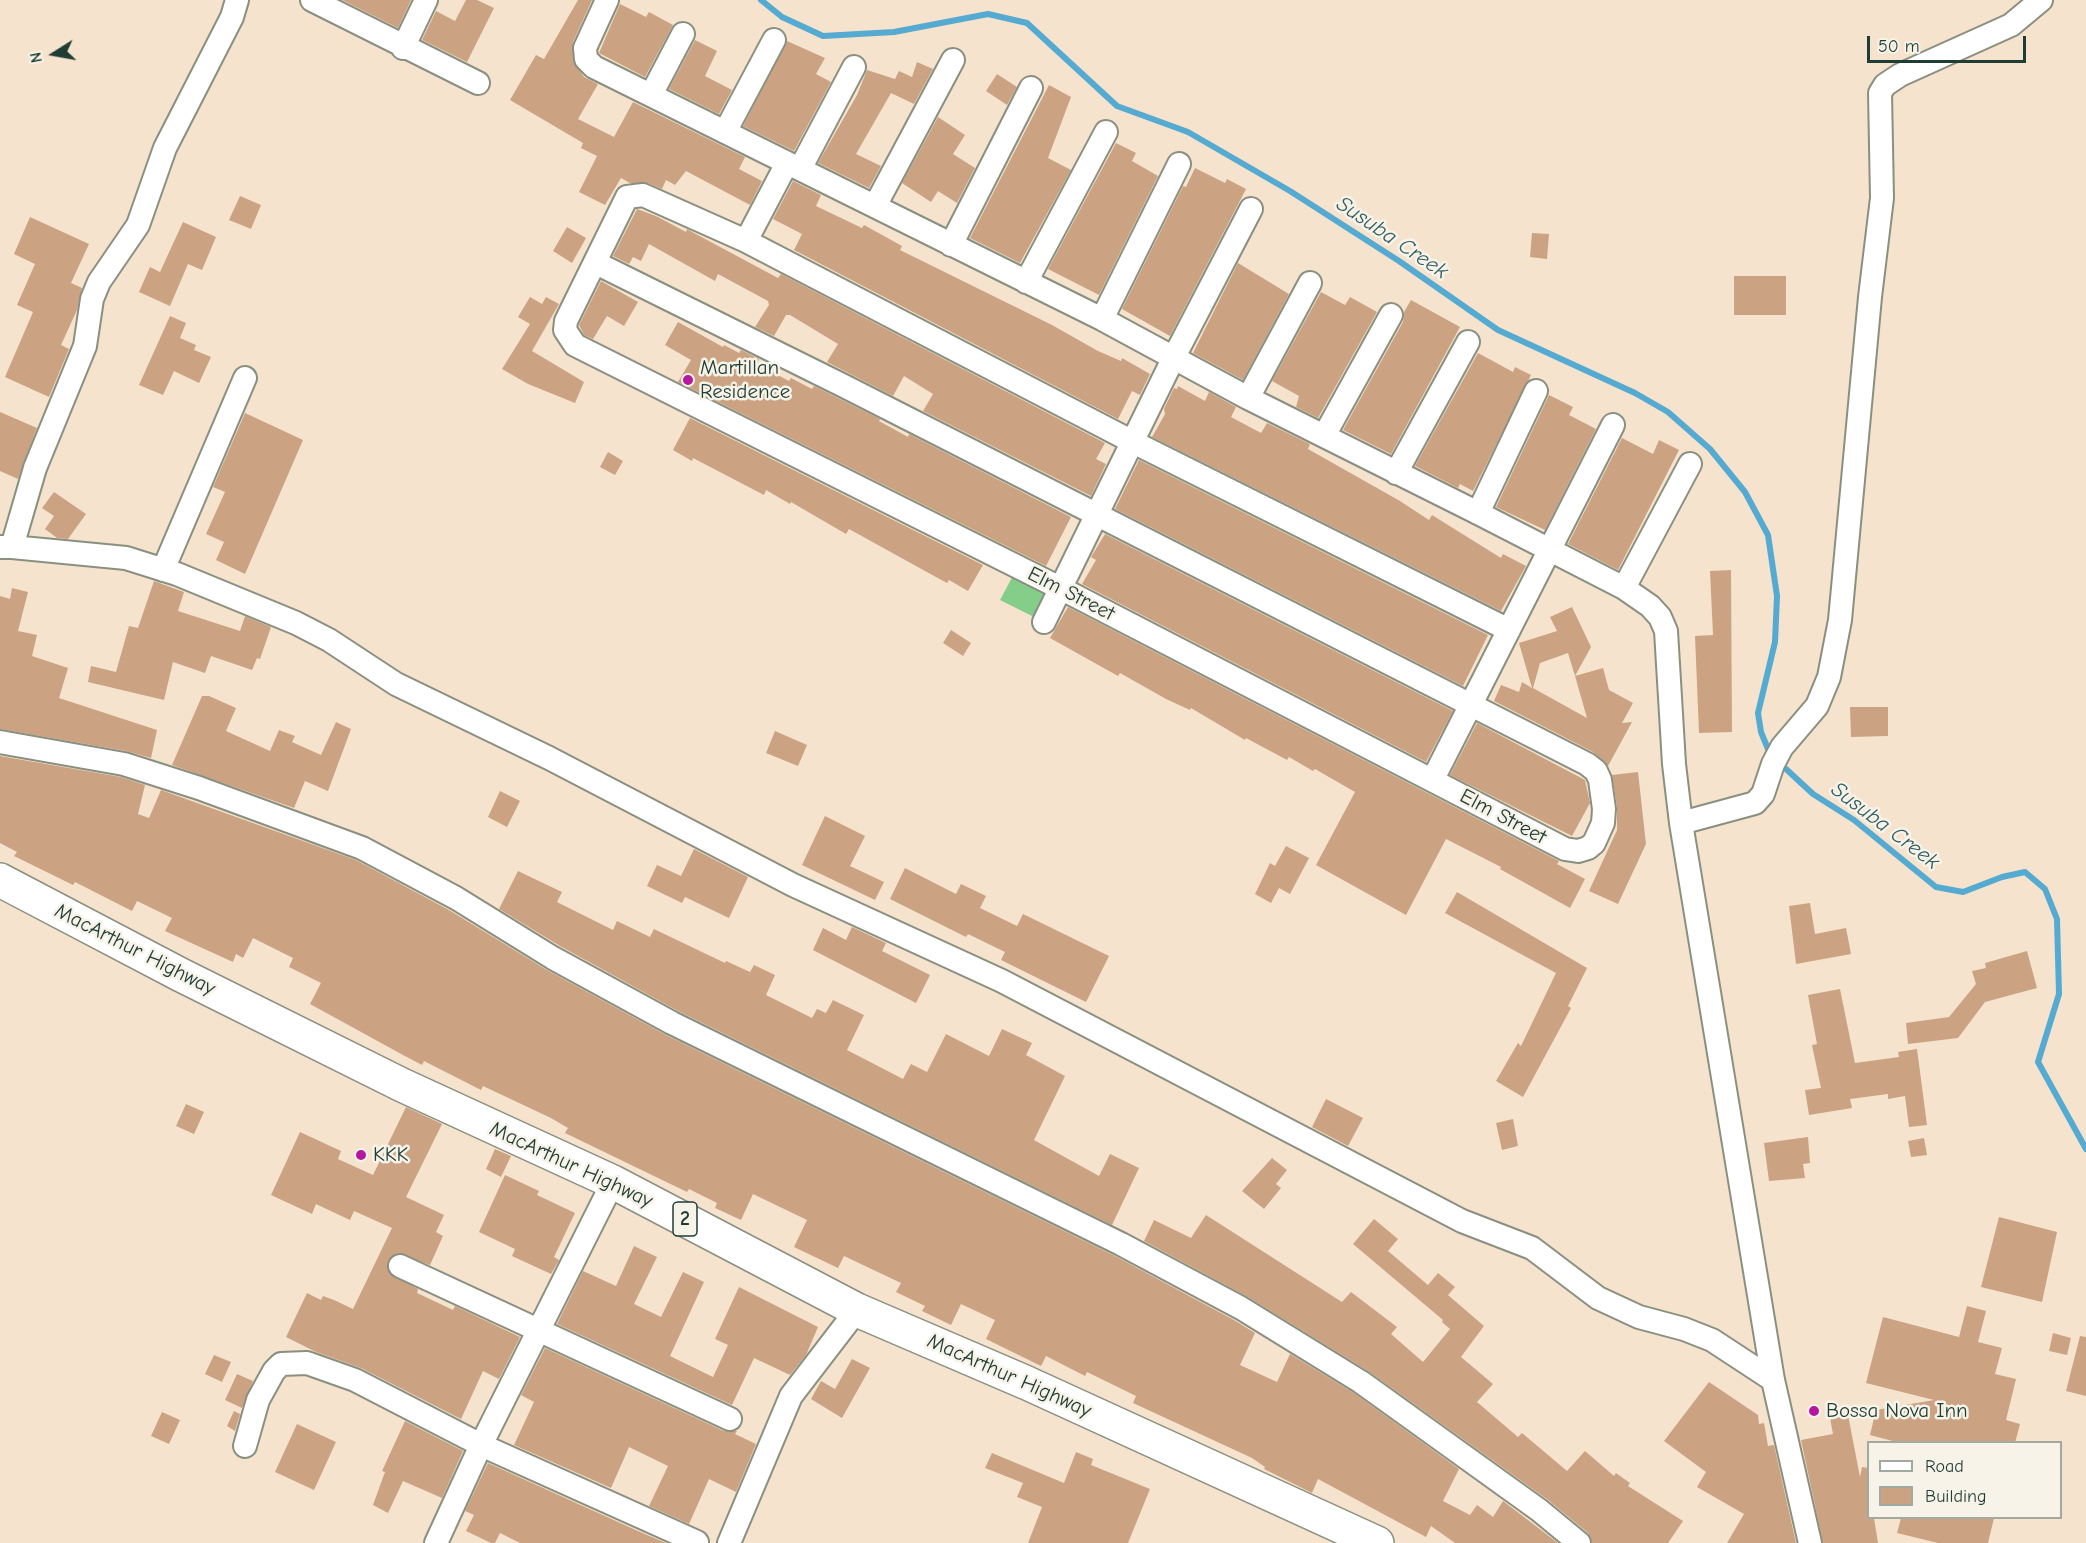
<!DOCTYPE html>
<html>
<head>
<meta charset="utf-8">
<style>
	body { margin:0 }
	#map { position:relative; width:2086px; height:1543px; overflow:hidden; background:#f5e3cd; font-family:"Comic Neue",sans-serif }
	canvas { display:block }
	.legend { position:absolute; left:1867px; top:1441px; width:195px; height:78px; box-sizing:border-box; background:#f7f3e8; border:2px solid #a1aaa0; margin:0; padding:8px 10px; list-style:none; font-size:18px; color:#1f3d34 }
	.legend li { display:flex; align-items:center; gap:12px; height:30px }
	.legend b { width:30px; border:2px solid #a1aaa0 }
	.north { position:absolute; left:24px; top:24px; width:60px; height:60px; -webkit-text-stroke:4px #f7f3e8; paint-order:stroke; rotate:259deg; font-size:16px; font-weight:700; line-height:24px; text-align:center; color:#1f3d34 }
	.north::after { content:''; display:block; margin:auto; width:21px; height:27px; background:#1f3d34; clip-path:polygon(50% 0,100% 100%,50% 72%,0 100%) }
	.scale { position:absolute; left:1867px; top:36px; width:159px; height:27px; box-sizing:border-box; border:3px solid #1f3d34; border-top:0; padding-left:8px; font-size:18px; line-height:21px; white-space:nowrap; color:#1f3d34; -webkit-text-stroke:4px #f7f3e8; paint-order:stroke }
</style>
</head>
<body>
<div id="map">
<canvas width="2086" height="1543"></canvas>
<ul class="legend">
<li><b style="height:8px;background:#fff"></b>Road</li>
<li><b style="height:16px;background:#cba383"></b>Building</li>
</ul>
<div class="north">N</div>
<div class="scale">50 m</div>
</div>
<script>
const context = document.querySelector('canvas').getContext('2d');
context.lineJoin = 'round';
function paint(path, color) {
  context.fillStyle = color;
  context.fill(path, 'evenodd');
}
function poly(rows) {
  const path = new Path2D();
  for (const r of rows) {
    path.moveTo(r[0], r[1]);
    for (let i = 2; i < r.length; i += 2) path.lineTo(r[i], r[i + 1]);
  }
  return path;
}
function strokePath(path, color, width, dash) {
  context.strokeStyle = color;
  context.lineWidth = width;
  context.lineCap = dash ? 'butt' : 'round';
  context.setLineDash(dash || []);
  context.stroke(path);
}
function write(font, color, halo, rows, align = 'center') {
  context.font = font + ' "Comic Neue",sans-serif';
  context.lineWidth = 5;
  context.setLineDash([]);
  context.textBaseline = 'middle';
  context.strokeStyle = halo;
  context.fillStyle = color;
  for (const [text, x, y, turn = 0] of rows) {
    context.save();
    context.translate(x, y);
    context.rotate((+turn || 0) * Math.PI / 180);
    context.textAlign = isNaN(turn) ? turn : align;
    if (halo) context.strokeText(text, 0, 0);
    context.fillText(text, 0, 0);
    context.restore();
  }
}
paint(poly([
	[1015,572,1053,591,1038,619,1000,600]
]), '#84ce8a');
strokePath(poly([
	[761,0,782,17,823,36,894,32,988,14,1027,23,1117,106,1188,132,1290,191,1399,261,1498,330,1635,393,1668,412,1710,449,1745,492,1768,535,1777,596,1775,642,1758,713,1761,732,1768,749],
	[1786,769,1813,794,1854,820,1936,887,1963,892,2002,877,2025,872,2045,889,2057,919,2059,994,2038,1062,2086,1149]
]), '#55aad1', 6);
paint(poly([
	[342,0,411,0,398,28],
	[466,0,477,0,494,8,467,62,422,40,436,11,455,21],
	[578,0,592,0,573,42,573,60,584,77,598,84,578,119,614,137,633,102,745,157,739,169,762,181,750,205,686,171,675,185,666,180,662,189,648,183,630,183,621,178,605,205,579,192,597,156,581,148,583,143,510,100,536,55,544,59],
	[620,4,646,17,649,12,673,25,645,77,599,53],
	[695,40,717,51,705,76,732,90,719,114,669,89],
	[787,41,825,58,816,74,831,82,794,151,743,126],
	[917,62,933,69,914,104,891,93,856,154,881,166,869,188,818,163,857,95,867,70,895,79,899,71,912,77],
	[997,74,1017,87,1007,105,986,91],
	[1049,85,1071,97,1048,158,1071,170,1020,263,970,238],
	[938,117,965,135,953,154,975,168,957,203,938,191,931,202,902,183],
	[1116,143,1136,153,1132,161,1158,176,1099,295,1048,269],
	[1195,168,1225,183,1227,179,1246,189,1170,336,1122,309,1183,186,1186,187],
	[793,181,821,195,816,206,862,228,864,225,902,246,900,250,1052,325,1098,351,1121,361,1122,358,1150,374,1140,395,1132,391,1118,419,794,250,802,234,773,219],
	[240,196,261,205,251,229,229,220],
	[637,209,656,216,686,232,687,229,694,233,778,278,781,274,1105,443,1096,459,1106,464,1091,496,923,411,933,394,904,376,893,396,827,362,838,344,790,315,786,315,774,336,755,327,769,305,768,301,718,274,715,281,649,244,641,261,633,257,629,264,613,256],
	[30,217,89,244,71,283,82,288,77,310,61,345,69,349,49,397,5,377,33,312,17,305,35,264,14,254],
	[183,222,216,237,202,270,188,264,170,306,139,292,150,267,160,272],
	[567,227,586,238,572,263,553,251],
	[1532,233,1549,234,1547,259,1530,257],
	[1238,263,1289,294,1243,380,1193,353],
	[1734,276,1786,276,1786,315,1734,315],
	[601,281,638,302,624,326,607,316,593,339,584,335,579,325],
	[1321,292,1345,305,1350,297,1377,312,1318,418,1296,407,1299,396,1272,381],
	[530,297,542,304,546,297,559,304,532,351,584,382,575,403,528,384,502,369,530,324,518,317],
	[1411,300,1460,327,1391,454,1343,430,1403,322,1404,312],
	[170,316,186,323,180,338,196,345,194,350,211,357,199,383,174,371,163,395,139,385],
	[678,322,723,347,724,345,739,353,741,350,759,359,757,364,789,381,791,378,812,389,814,386,880,419,879,421,908,437,909,434,1071,517,1046,566,678,382,691,360,665,345],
	[1478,353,1513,372,1515,367,1531,375,1473,491,1460,484,1458,488,1415,466],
	[1178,386,1205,401,1209,392,1236,407,1231,417,1261,433,1267,423,1310,444,1308,449,1400,501,1429,520,1432,515,1501,558,1503,554,1526,566,1501,611,1152,437,1165,414,1164,409,1174,388,1177,389],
	[1549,395,1573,407,1569,415,1596,429,1545,530,1496,507],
	[0,412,37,428,18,479,0,471],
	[245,413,303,440,245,574,216,560,224,542,206,534,225,492,213,487],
	[690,418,983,565,968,591,949,580,947,583,925,571,849,529,846,534,791,502,790,504,766,490,764,495,693,458,692,461,673,450],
	[1622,438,1653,454,1659,440,1679,450,1618,570,1568,544],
	[608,452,623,461,615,475,600,467],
	[1139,460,1488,635,1463,686,1115,509],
	[54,492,86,514,68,539,57,538,45,529,54,516,42,508],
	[1105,534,1453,711,1426,762,1082,584,1096,560,1091,557],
	[1731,570,1732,732,1699,733,1695,636,1713,635,1710,571],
	[154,581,184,592,178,611,240,631,245,616,271,627,260,659,257,658,252,670,211,656,205,673,173,662,164,700,88,682,91,666,116,672,129,626,138,628],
	[12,588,28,592,18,631,37,635,32,656,68,668,59,698,157,730,151,758,126,751,0,729,0,596,10,599],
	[1068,607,1559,861,1557,864,1585,879,1570,908,1500,869,1501,867,1446,839,1406,915,1316,865,1355,792,1315,769,1313,771,1289,757,1287,760,1246,738,1245,740,1191,708,1190,710,1166,699,1120,673,1118,676,1050,638],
	[1572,607,1591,647,1575,676,1603,668,1609,690,1633,703,1622,723,1632,722,1608,766,1593,752,1494,701,1501,685,1519,692,1522,682,1532,688,1519,643,1557,631,1550,617],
	[1568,653,1575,676,1587,718,1533,688,1540,663],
	[951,630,971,643,963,656,943,643],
	[202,696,209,696,236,708,226,731,270,751,279,730,295,736,292,742,321,755,336,722,351,729,328,791,305,781,294,808,172,765],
	[1850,707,1888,707,1888,736,1851,737],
	[1477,723,1585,780,1590,803,1572,836,1450,775],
	[775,731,807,745,798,766,766,753],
	[0,756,121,777,145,785,138,814,149,818,161,790,356,860,449,910,547,970,666,1035,1115,1256,1234,1320,1255,1333,1240,1365,1277,1382,1290,1354,1354,1393,1459,1469,1443,1501,1470,1515,1477,1505,1493,1517,1503,1501,1558,1543,1455,1543,1431,1526,1426,1537,1318,1479,1312,1493,1264,1469,1265,1467,1252,1458,1133,1403,1136,1396,1087,1372,1085,1376,1046,1356,1041,1366,986,1339,995,1320,961,1304,951,1325,922,1311,925,1306,896,1292,901,1283,844,1256,838,1268,794,1247,807,1220,753,1194,741,1220,715,1208,717,1203,689,1189,687,1192,565,1133,568,1128,551,1118,483,1086,481,1090,424,1061,422,1065,403,1055,310,1004,321,983,289,967,293,958,253,938,243,958,236,954,233,962,165,931,172,918,137,901,132,911,75,882,73,885,14,856,17,852,0,843],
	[1638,772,1646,844,1618,904,1589,891,1617,830,1617,807,1612,775],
	[500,791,520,801,507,827,488,817],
	[825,816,865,836,850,866,884,882,875,900,802,865],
	[1286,846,1309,858,1290,894,1279,888,1271,903,1255,894,1270,863,1275,866],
	[694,849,748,877,729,918,685,897,682,903,647,886,657,865,681,876],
	[905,868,956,894,961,884,986,896,980,908,1017,926,1023,914,1109,956,1086,1002,1001,960,1005,952,968,934,966,937,890,899],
	[518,871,562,892,557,902,613,930,617,921,650,937,654,929,725,963,726,961,750,972,754,965,775,975,766,995,812,1018,817,1009,826,1013,833,1000,864,1015,847,1050,903,1079,911,1064,927,1072,946,1034,989,1056,1002,1029,1032,1043,1026,1055,1065,1076,1034,1140,1099,1176,1110,1154,1139,1168,1112,1225,678,1011,560,946,499,909],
	[1457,892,1587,968,1568,1006,1571,1008,1523,1097,1496,1081,1518,1043,1521,1046,1556,973,1445,913],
	[1810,903,1815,934,1846,928,1851,954,1796,964,1789,906],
	[852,927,886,943,882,951,930,975,916,1003,813,950,823,928,846,940],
	[2027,951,2037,988,1985,1002,1958,1038,1908,1044,1906,1023,1949,1017,1976,984,1972,971,1986,968,1985,963],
	[1840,989,1855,1063,1899,1057,1898,1052,1917,1049,1927,1125,1909,1127,1905,1096,1888,1099,1888,1094,1850,1099,1852,1108,1809,1115,1805,1090,1821,1088,1812,1045,1817,1044,1808,995],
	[1326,1099,1363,1118,1348,1146,1312,1127],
	[186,1104,204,1112,194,1134,176,1126],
	[406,1107,442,1124,406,1197,444,1215,436,1232,443,1236,430,1265,398,1253,388,1261,389,1273,418,1289,417,1293,453,1310,455,1306,520,1337,499,1379,483,1371,461,1419,361,1368,316,1352,286,1337,307,1293,321,1300,323,1296,334,1300,353,1309,392,1228,354,1211,350,1220,316,1204,312,1214,271,1195,300,1132,341,1151,338,1159,373,1175],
	[1513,1119,1518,1146,1502,1150,1496,1123],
	[1808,1137,1810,1163,1803,1164,1805,1178,1769,1181,1764,1143],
	[1924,1138,1927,1155,1911,1157,1908,1141],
	[495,1149,511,1156,501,1177,486,1169],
	[1272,1158,1287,1170,1276,1184,1281,1188,1264,1209,1242,1191],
	[505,1175,539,1191,537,1195,575,1213,554,1257,559,1260,551,1274,512,1256,515,1249,479,1232],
	[1206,1215,1342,1302,1351,1292,1397,1327,1391,1334,1423,1362,1450,1329,1442,1322,1443,1320,1353,1244,1374,1219,1398,1239,1388,1251,1428,1285,1438,1273,1455,1287,1448,1295,1484,1326,1461,1357,1493,1384,1477,1402,1518,1437,1522,1433,1567,1471,1585,1451,1614,1476,1616,1473,1630,1483,1628,1486,1683,1521,1668,1543,1592,1543,1588,1533,1548,1500,1368,1371,1248,1297,1144,1241,1154,1220,1191,1238],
	[1999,1217,2057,1232,2042,1302,1981,1287],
	[634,1246,657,1257,634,1304,661,1317,683,1272,704,1282,670,1356,713,1377,728,1345,715,1339,739,1287,818,1327,806,1355,790,1375,754,1358,732,1405,557,1324,583,1271,616,1286],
	[1967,1306,1986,1311,1978,1342,2002,1348,1995,1374,2016,1379,2006,1420,2020,1424,2015,1443,1900,1443,1870,1435,1876,1410,1934,1400,1866,1383,1883,1317,1959,1337],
	[2053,1333,2071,1338,2067,1355,2049,1351],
	[2080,1336,2086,1337,2086,1396,2066,1391],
	[545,1348,724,1431,737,1431,735,1434,756,1444,736,1492,709,1479,689,1524,649,1506,668,1466,629,1447,611,1488,514,1445,534,1402,521,1395],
	[214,1355,231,1362,222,1382,205,1374],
	[852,1359,870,1368,842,1418,811,1399,821,1381,835,1389],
	[237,1374,253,1381,242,1408,225,1400],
	[1709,1382,1758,1415,1759,1424,1764,1423,1768,1446,1774,1445,1796,1543,1727,1543,1744,1514,1697,1487,1706,1472,1664,1441],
	[234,1411,240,1414,235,1431,227,1426],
	[162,1412,180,1420,169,1444,151,1436],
	[1848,1415,1860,1477,1862,1467,1869,1468,1869,1518,1874,1518,1878,1543,1823,1543,1801,1440,1833,1434,1830,1418],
	[405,1421,463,1451,442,1498,403,1481,388,1513,373,1505,385,1472,382,1471],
	[297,1424,336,1442,314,1490,275,1472],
	[1076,1452,1093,1459,1091,1465,1150,1489,1128,1543,1028,1543,1042,1507,1017,1497,1023,1483,985,1468,992,1453,1064,1483],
	[488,1463,638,1531,666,1543,520,1543,500,1533,495,1543,491,1543,466,1531,474,1515,465,1511],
	[1901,1518,1994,1518,1988,1543,1938,1543,1897,1533]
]), '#cba383');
const minor = poly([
	[312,0,478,83],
	[607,0,585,48,586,59,594,67,1102,319,1248,398,1478,513,1624,588,1650,606,1660,617,1666,631,1674,764,1681,823,1773,1380,1810,1543],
	[403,48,426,0],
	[651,95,683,34],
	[725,132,774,40],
	[800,169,854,67],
	[875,206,953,60],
	[746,241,787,163],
	[951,245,1031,88],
	[596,263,844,386,1587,764,1596,771,1600,780,1604,809,1603,823,1594,843,1588,848,1578,851,1565,849,1062,589,575,345,565,330,566,321,627,197,643,195,746,241,1133,442,1509,630],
	[1026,282,1106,132],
	[1102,319,1179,164],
	[1248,398,1310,283],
	[1324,436,1391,315],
	[1396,473,1468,342],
	[1478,513,1536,391],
	[0,547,12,547,35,468,85,346,92,299,99,282,138,225,165,148,232,17,237,0],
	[12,547,126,558,177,574,296,623,329,640,396,684,549,758,793,885,1002,981,1462,1221,1532,1248,1598,1298,1639,1317,1684,1329,1712,1340,1773,1380],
	[163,570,245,378],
	[1624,588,1690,464],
	[1044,622,1173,359,1251,209],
	[0,742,124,764,199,788,362,848,456,898,553,958,672,1023,1121,1244,1241,1308,1361,1382,1539,1510,1579,1543],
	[1433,779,1613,425],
	[1681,823,1755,803,1763,794,1773,764,1782,747,1817,706,1829,677,1840,620,1870,297,1882,198,1880,93,1885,85,1900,75,2011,25,2041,0],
	[400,1266,730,1419],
	[245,1446,258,1400,274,1371,281,1364,307,1363,355,1380,481,1445,697,1542],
	[436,1543,481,1445,613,1182],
	[729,1543,791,1396,857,1310]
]);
const trunk = poly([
	[0,880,181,975,402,1085,613,1182,857,1310,1027,1383,1377,1543]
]);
strokePath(minor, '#8a9080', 26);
strokePath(trunk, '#8a9080', 36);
strokePath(minor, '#fff', 22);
strokePath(trunk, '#fff', 33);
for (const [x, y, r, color] of [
	[688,380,6,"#b5179e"],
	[361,1155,6,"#b5179e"],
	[1814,1411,6,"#b5179e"]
]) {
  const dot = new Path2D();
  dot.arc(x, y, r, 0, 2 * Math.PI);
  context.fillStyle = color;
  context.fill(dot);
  strokePath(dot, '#f7f3e8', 2);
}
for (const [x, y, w] of [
	[685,1219,24]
]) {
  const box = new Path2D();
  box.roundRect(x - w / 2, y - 17, w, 34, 4.5);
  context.fillStyle = '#f7f3e8';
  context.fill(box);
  strokePath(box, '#1f3d34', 1.5);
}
write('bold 20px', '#1f3d34', null, [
	["2",685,1219]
]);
write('21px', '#1f3d34', '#f7f3e8', [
	["Martillan",700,368],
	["Residence",700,392],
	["KKK",373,1155],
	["Bossa Nova Inn",1826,1411]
], 'left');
write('21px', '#1f3d34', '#f7f3e8', [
	["Elm Street",1071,594,27],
	["Elm Street",1503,817,28],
	["MacArthur Highway",135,950,27],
	["MacArthur Highway",571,1165,25],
	["MacArthur Highway",1009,1376,24]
]);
write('italic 22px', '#2f5e63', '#f7f3e8', [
	["Susuba Creek",1392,238,34],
	["Susuba Creek",1885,826,37]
]);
</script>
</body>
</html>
